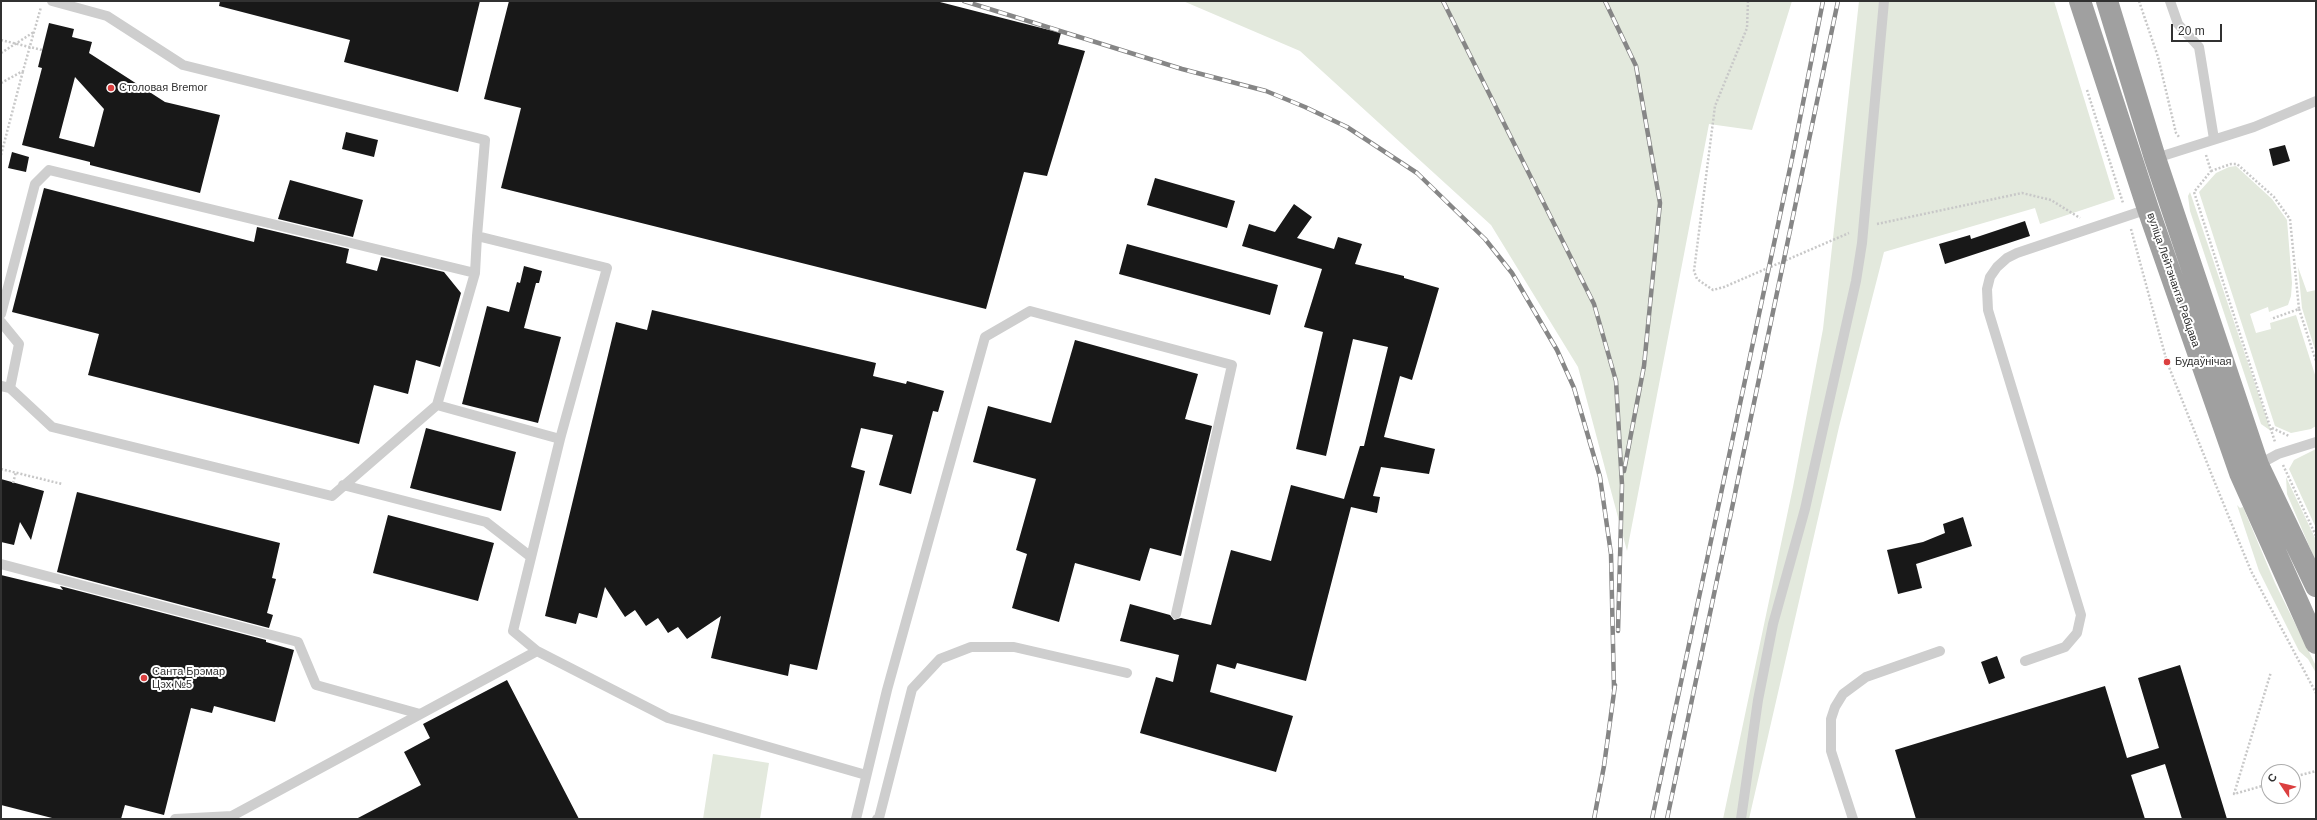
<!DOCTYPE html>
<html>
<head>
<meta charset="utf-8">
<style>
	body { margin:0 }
	#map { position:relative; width:2317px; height:820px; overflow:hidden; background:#fff; font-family:Helvetica,sans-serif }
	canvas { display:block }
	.frame { position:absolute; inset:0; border:2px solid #313131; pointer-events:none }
	.north { position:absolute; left:2261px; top:764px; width:40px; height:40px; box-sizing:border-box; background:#fff; border:1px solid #adadad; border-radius:50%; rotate:305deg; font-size:11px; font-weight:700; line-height:16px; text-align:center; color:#313131 }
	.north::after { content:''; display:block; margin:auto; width:14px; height:18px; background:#db3f3f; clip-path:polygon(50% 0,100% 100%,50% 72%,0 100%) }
	.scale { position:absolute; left:2171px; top:24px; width:51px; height:18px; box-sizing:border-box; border:2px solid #313131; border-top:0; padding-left:5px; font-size:12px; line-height:14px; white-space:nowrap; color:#313131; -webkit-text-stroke:3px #fff; paint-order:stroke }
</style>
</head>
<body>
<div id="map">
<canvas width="2317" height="820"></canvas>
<div class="frame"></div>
<div class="north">С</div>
<div class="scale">20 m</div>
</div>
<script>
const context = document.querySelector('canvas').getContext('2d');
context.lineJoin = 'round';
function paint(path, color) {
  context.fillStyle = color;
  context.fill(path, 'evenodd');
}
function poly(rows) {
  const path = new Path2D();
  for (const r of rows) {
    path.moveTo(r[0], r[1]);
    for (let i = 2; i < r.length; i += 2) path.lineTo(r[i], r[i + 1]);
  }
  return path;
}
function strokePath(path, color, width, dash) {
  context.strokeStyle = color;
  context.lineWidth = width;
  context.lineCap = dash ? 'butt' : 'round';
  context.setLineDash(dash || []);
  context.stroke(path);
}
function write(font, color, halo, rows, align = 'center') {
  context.font = font + ' Helvetica,sans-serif';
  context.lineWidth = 4;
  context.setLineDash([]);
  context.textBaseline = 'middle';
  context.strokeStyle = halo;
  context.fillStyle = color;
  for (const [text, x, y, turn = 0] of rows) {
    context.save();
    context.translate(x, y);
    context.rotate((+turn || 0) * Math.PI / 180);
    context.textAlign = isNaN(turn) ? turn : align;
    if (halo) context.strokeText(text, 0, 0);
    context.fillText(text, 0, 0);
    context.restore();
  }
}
paint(poly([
	[1183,1,1792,1,1752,130,1709,124,1627,551,1578,367,1491,225,1300,51],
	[1859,1,2054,1,2115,199,2040,224,2035,208,1884,252,1839,427,1749,819,1723,819,1793,487,1823,329],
	[2236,166,2272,199,2287,220,2292,283,2291,296,2288,305,2269,312,2268,307,2250,314,2256,333,2271,329,2270,323,2296,315,2316,378,2316,426,2311,429,2291,433,2275,426,2199,192,2216,173,2229,167],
	[2190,192,2271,431,2261,424,2190,211,2188,196],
	[2298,267,2307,292,2316,290,2316,353,2302,308],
	[2316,449,2316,528,2289,469,2294,460],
	[2286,477,2316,540,2316,562,2287,494],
	[2237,505,2240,508,2243,507,2275,583,2316,666,2316,673,2308,659,2299,651,2259,571],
	[713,754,769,763,760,819,703,819]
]), '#e3e9dd');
paint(poly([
	[220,1,480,1,458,92,344,62,350,40,219,6],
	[509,1,936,1,1061,33,1058,44,1085,51,1047,176,1024,172,986,309,501,188,521,108,484,99],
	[49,23,74,29,72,37,92,42,89,53,165,102,220,115,200,193,90,165,90,162,22,145,42,68,38,67],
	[75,77,104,109,94,147,59,138],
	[346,132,378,140,374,157,342,149],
	[2285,145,2290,161,2273,166,2269,149],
	[12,152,29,157,26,172,8,168],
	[1155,178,1235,201,1227,228,1147,205],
	[290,180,363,200,353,237,278,219],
	[44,188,254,242,257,227,349,249,346,263,377,271,381,257,444,272,461,293,440,367,416,360,408,394,374,385,359,444,88,375,99,334,12,312],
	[1294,204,1312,217,1297,238,1334,249,1338,237,1362,244,1355,264,1404,276,1404,278,1439,288,1412,380,1400,376,1384,437,1435,449,1429,474,1381,467,1373,496,1380,497,1377,513,1351,507,1306,681,1237,663,1235,669,1217,664,1210,692,1293,716,1276,772,1140,733,1156,677,1173,682,1179,655,1120,641,1130,604,1170,615,1174,620,1181,618,1211,625,1231,550,1271,561,1291,485,1344,499,1360,446,1364,446,1388,347,1353,339,1326,456,1296,449,1323,332,1304,327,1322,269,1242,246,1249,224,1275,232],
	[2025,221,2030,236,1945,264,1939,244,1970,235,1971,239],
	[1127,244,1278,285,1270,315,1119,274],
	[524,266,542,271,539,283,536,283,524,328,561,337,538,423,462,404,487,306,509,312,517,282,520,283],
	[652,310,876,363,873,376,906,384,907,381,944,391,938,412,933,411,911,494,879,485,893,435,861,428,851,467,865,471,817,670,790,664,788,676,711,658,721,616,687,639,678,627,668,633,658,618,646,626,635,610,625,617,605,587,597,618,579,613,576,624,545,616,616,322,647,330],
	[1075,340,1198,374,1185,419,1212,426,1181,556,1150,548,1140,581,1075,563,1059,622,1012,608,1027,554,1016,550,1036,479,973,462,988,406,1051,423],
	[426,428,516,452,501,511,410,488],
	[1,479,44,491,31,540,20,522,14,545,1,542],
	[77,492,280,543,272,578,276,579,267,613,273,615,269,628,57,572],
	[388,515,494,543,478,601,373,573],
	[1963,517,1972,546,1916,564,1922,588,1898,594,1887,550,1923,542,1945,533,1943,524],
	[1,575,63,590,60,586,266,640,266,642,294,650,275,722,214,706,212,713,191,708,164,815,125,805,121,819,56,819,1,805],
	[1997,656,2005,678,1989,684,1981,662],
	[2180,665,2227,819,2182,819,2165,764,2131,775,2145,819,1916,819,1895,750,2105,686,2127,758,2159,748,2138,678],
	[507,680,579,819,356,819,421,785,404,752,430,738,423,724]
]), '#181818');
strokePath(poly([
	[1748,1,1747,28,1715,106,1694,271,1697,279,1713,290,1724,287,1849,233],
	[2139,1,2158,57,2176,133,2179,137],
	[1,40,42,50],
	[1,53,34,32],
	[1,83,23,71,41,7],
	[2087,90,2123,203],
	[1,155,23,71],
	[2206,155,2211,171,2194,192,2275,442],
	[2211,171,2231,164,2237,164,2274,197,2290,219,2299,309,2271,319],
	[1877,224,2022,193,2051,200,2080,218],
	[2131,229,2167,362,2215,483,2251,571,2316,693],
	[2299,309,2316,361],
	[2272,428,2289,436],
	[2283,465,2316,536],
	[1,469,62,484],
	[13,483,16,472],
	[2293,777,2316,771],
	[2269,784,2234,794,2271,672]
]), '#c8c8c8', 2.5, [2, 2]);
strokePath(poly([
	[52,1,107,16,183,65,485,140,477,236,607,268,560,439],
	[2170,1,2178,24,2199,47,2214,139],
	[2153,159,2254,127,2316,101],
	[1,314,35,184,49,170,475,273],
	[1,322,19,344,10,388],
	[1,386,10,388,52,427,332,496,437,405,560,439,513,631,537,651,668,718,866,775],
	[437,405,475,273,477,236],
	[2256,466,2278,454,2316,442],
	[343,485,486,522,531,557],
	[1,564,298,642,316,685,420,714],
	[2025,661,2065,647,2077,633,2081,615,1988,310,1987,289,1990,277,1997,267,2007,258,2017,253,2148,209],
	[175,819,232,816,537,651],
	[856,819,887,690,985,337,1030,311,1232,365,1176,614],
	[877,819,879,818,912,689,940,659,971,647,1014,647,1127,673],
	[1741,819,1758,700,1773,624,1805,509,1856,281,1862,243,1884,1],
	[1853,819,1831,751,1831,719,1835,707,1843,694,1866,677,1940,651]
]), '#cecece', 10);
strokePath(poly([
	[2080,1,2148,209,2240,473,2316,643],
	[2107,1,2155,158,2258,465,2316,586]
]), '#a0a0a0', 22);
const rail = poly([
	[964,1,1182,69,1266,91,1305,107,1347,127,1417,173,1485,239,1512,273,1557,350,1574,388,1600,477,1611,554,1614,689],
	[1443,1,1594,304,1616,381,1622,485,1618,631],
	[1605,1,1636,66,1660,203,1644,366,1624,471],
	[1594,819,1604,766,1615,685],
	[1652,819,1793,154,1823,1],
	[1667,819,1838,1]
]);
strokePath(rail, '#868686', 4.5);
strokePath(rail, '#fff', 3, [9]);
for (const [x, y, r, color] of [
	[111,88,4,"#db3f3f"],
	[2167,362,4,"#db3f3f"],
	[144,678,4,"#db3f3f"]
]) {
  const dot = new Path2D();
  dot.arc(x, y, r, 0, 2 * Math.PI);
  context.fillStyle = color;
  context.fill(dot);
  strokePath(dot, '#fff', 1.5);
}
write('11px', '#313131', '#fff', [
	["Столовая Bremor",119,88],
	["Будаўнічая",2175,362],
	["Санта Брэмар",152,672],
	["Цэх №5",152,685]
], 'left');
write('11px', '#313131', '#fff', [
	["вуліца Лейтэнанта Рабцава",2173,280,71]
]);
</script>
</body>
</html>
